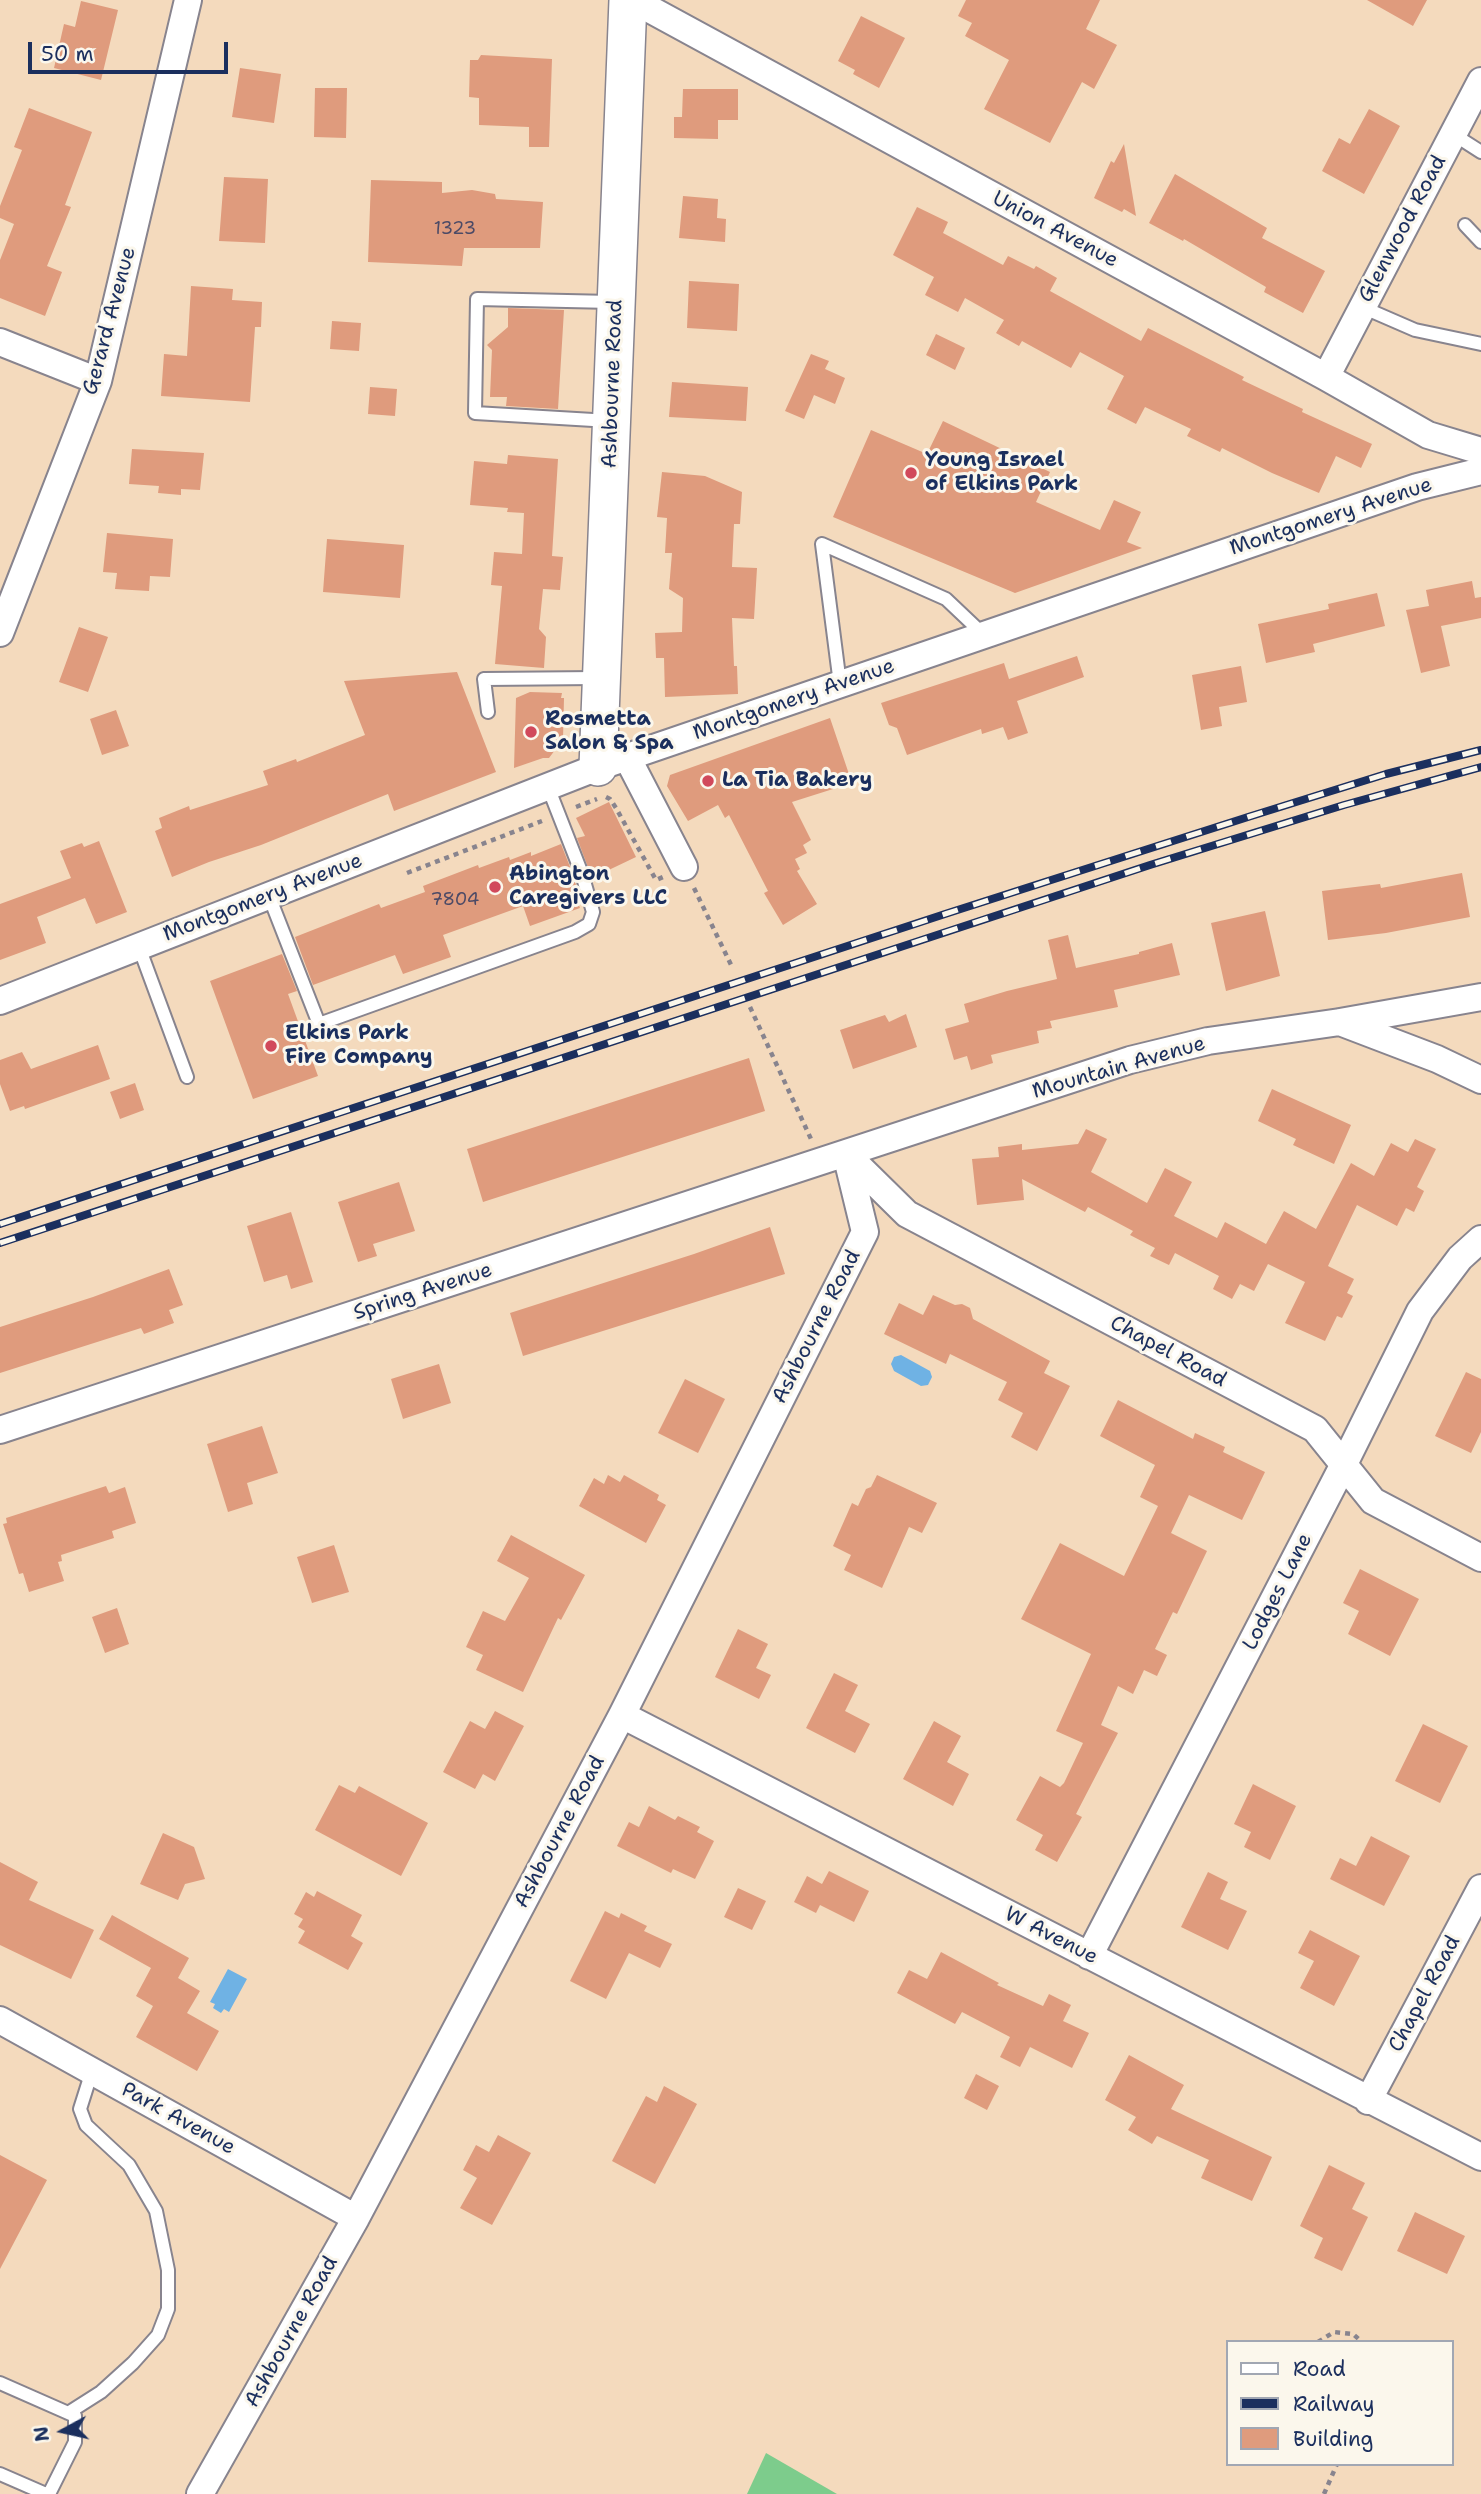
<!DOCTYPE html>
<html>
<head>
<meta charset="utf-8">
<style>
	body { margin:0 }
	#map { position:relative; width:1481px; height:2494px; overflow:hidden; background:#f4dabd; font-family:"Shantell Sans",sans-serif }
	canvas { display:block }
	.legend { position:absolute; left:1226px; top:2340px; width:228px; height:126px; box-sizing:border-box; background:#fbf7ec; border:2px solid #a1a7b3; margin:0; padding:9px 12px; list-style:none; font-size:21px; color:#1b2f5e }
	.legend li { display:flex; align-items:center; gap:14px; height:35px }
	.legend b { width:35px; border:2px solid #a1a7b3 }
	.north { position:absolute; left:28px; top:2396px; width:70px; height:70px; -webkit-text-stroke:5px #fbf7ec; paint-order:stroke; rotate:262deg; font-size:19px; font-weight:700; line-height:28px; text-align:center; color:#1b2f5e }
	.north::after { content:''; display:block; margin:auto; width:24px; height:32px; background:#1b2f5e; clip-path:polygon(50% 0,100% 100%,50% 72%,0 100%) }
	.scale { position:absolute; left:28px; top:42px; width:200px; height:32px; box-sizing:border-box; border:4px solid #1b2f5e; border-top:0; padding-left:9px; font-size:21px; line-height:24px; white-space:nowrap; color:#1b2f5e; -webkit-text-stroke:5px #fbf7ec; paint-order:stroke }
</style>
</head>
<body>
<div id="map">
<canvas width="1481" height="2494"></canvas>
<ul class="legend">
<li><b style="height:9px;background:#fff"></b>Road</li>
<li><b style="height:9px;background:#1b2f5e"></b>Railway</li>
<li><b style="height:19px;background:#df9b7d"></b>Building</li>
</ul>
<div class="north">N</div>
<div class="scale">50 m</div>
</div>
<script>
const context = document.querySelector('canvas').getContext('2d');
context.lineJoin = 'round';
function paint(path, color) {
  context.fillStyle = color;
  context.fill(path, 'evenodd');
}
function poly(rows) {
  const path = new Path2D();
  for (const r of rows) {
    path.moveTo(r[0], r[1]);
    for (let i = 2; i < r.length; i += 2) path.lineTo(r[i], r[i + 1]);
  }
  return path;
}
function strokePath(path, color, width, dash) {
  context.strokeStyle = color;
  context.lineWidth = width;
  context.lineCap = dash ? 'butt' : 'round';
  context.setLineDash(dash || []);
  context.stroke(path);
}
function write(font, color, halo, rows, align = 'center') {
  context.font = font + ' "Shantell Sans",sans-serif';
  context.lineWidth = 6;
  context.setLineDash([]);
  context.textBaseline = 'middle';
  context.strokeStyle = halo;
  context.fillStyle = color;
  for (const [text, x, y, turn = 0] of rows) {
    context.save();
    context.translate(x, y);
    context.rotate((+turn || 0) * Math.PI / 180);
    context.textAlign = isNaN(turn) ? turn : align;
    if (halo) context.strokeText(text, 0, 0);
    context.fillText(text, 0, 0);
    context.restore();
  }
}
paint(poly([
	[766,2453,837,2494,747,2494]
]), '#7dcc8c');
paint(poly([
	[901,1355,930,1371,932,1377,928,1385,921,1386,894,1371,891,1364,894,1357],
	[228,1969,247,1979,229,2012,224,2009,221,2013,213,2008,215,2004,210,2002]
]), '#6fb2e4');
paint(poly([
	[966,0,1100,0,1086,29,1117,45,1094,89,1082,82,1050,143,984,109,1009,60,965,36,972,23,958,16],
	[1367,0,1427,0,1413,26],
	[81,1,118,10,101,80,54,68,64,24,75,27],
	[861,16,905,38,879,88,853,74,855,70,838,61],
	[481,55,552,59,549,147,529,147,529,127,479,125,479,98,469,97,470,60,478,60],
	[240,68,281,74,274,123,232,117],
	[315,88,347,88,346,138,314,137],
	[683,89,738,89,738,120,718,120,718,139,674,138,674,117,682,117],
	[29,108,92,132,65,205,71,207,47,266,62,272,45,316,0,298,0,260,14,224,0,218,0,206,22,150,14,147],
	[1369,109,1400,126,1364,194,1322,171,1339,138,1350,144],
	[1124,144,1136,216,1124,209,1122,212,1094,198,1111,161,1114,163],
	[1175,174,1267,228,1262,238,1325,271,1303,313,1264,292,1266,287,1184,239,1183,241,1149,223],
	[224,177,268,179,265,243,219,241],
	[371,180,442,182,442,193,472,190,495,194,496,199,543,202,540,248,464,248,462,266,368,262],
	[683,196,718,199,717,218,726,219,725,242,679,238],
	[917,207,948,222,943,233,1003,265,1008,256,1034,269,1036,266,1057,278,1050,291,1141,341,1148,328,1244,377,1242,380,1303,409,1302,412,1372,444,1361,468,1336,456,1319,493,1272,473,1222,448,1220,452,1187,436,1191,429,1145,407,1136,424,1107,409,1124,376,1080,352,1071,368,1022,341,1019,346,996,333,1004,320,965,298,958,312,925,295,934,277,893,255],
	[689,281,739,284,737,331,687,328],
	[191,286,233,289,232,300,262,302,261,327,255,327,250,402,161,396,164,354,187,356],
	[508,308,564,310,558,409,506,406,507,397,490,397,492,350,487,345,508,327],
	[332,321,361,323,359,351,330,349],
	[936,334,965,348,955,370,926,355],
	[811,354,829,361,825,369,845,378,835,404,814,395,804,419,785,411],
	[672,382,748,387,746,421,669,417],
	[370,387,397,389,395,416,368,414],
	[943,421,1050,472,1036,502,1100,530,1114,500,1141,512,1127,542,1142,548,1015,593,833,517,871,430,927,454],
	[132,449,204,453,200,490,181,489,181,495,158,493,159,486,129,484],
	[508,455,558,459,552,556,563,557,560,590,543,589,539,629,546,637,544,668,495,664,502,586,491,585,494,552,522,554,524,513,507,512,508,508,470,505,474,461,507,464],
	[662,472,705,476,742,492,740,524,734,524,732,567,757,568,754,619,732,618,734,666,737,666,738,694,665,697,664,658,656,658,655,633,682,632,683,598,669,589,672,553,665,553,667,518,657,517],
	[107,533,173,539,170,577,150,576,149,591,115,589,117,573,103,572],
	[327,539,404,545,400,598,323,592],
	[1472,581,1475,598,1481,597,1481,618,1441,626,1450,666,1421,673,1406,610,1429,606,1426,590],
	[1377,593,1385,626,1313,644,1315,652,1266,663,1258,624,1329,609,1328,604],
	[79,627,108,637,88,692,59,682],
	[1077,656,1084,677,1017,701,1028,733,1008,740,1003,727,982,734,981,729,907,755,897,728,889,725,881,703,1004,663,1009,679],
	[1241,666,1247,702,1219,707,1222,726,1201,730,1192,675],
	[457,672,496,772,394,811,388,794,261,845,209,862,172,877,155,831,162,828,159,818,189,806,190,810,268,785,263,771,296,759,297,762,365,735,344,681],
	[530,692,562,693,561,698,564,698,563,739,558,739,558,746,549,758,543,758,514,768,516,698],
	[116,710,129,746,102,755,90,719],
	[830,718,852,783,792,802,811,840,803,845,807,853,795,859,800,869,797,871,817,904,783,925,764,893,768,891,729,815,725,818,718,805,688,821,667,786,670,775],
	[609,802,636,857,592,878,577,838,585,836,576,818],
	[99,841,127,912,96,924,85,898,37,917,46,943,0,960,0,904,71,878,60,851,82,843,84,847],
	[561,844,574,877,576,886,572,888,580,908,530,926,523,906,443,935,451,957,403,974,395,955,313,985,295,937,379,904,381,908,425,892,423,886,478,865,479,868,509,857,510,860,531,852,531,856],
	[1462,873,1470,917,1386,933,1328,940,1322,891,1380,884,1381,888],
	[1265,911,1280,976,1226,991,1211,923],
	[1068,935,1076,968,1139,954,1139,952,1172,943,1180,975,1114,990,1118,1007,1050,1021,1052,1028,1037,1031,1039,1043,991,1055,993,1063,971,1070,967,1056,954,1060,945,1029,969,1022,964,1004,1007,991,1057,979,1048,940],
	[282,954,297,991,288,994,318,1076,253,1099,210,981],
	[906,1014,917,1047,853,1069,840,1030,885,1015,889,1022],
	[98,1045,110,1079,25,1109,24,1106,10,1111,0,1084,0,1060,22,1052,31,1069],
	[749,1058,765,1111,483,1202,467,1149],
	[135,1083,144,1110,120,1119,110,1092],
	[1272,1089,1351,1125,1334,1164,1293,1145,1296,1139,1258,1121],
	[1086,1129,1107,1139,1091,1172,1147,1203,1165,1168,1192,1182,1174,1216,1217,1238,1225,1222,1266,1244,1284,1211,1316,1229,1351,1163,1374,1176,1391,1143,1408,1152,1415,1139,1436,1149,1417,1187,1424,1191,1414,1212,1406,1208,1397,1226,1357,1205,1328,1266,1354,1279,1347,1293,1353,1296,1342,1318,1337,1316,1325,1341,1285,1323,1305,1282,1268,1264,1254,1291,1240,1284,1232,1299,1213,1289,1219,1276,1175,1253,1169,1265,1150,1256,1155,1248,1130,1235,1133,1231,1088,1207,1085,1212,1022,1179,1024,1200,977,1205,972,1159,999,1157,998,1147,1022,1144,1022,1150,1078,1144],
	[399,1182,415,1231,373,1244,377,1256,358,1262,338,1202],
	[291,1212,313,1282,291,1289,287,1275,264,1282,247,1226],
	[770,1227,785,1274,523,1356,510,1313,694,1254],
	[169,1269,183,1305,169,1310,174,1323,144,1334,141,1328,0,1373,0,1327,93,1297],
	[933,1295,955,1305,962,1304,970,1308,973,1319,1050,1361,1044,1373,1070,1386,1037,1451,1011,1437,1023,1413,998,1400,1007,1382,950,1354,946,1364,884,1334,899,1303,923,1315],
	[439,1364,451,1403,403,1419,391,1379],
	[1466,1372,1481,1379,1481,1432,1471,1453,1435,1436],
	[685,1379,725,1399,698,1453,658,1433],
	[1118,1400,1193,1439,1195,1433,1225,1447,1223,1452,1265,1472,1242,1520,1189,1495,1171,1533,1207,1551,1177,1614,1173,1612,1155,1649,1167,1655,1157,1676,1144,1670,1133,1694,1118,1686,1101,1725,1118,1733,1076,1814,1082,1817,1057,1862,1035,1850,1043,1835,1016,1820,1040,1776,1060,1787,1064,1783,1083,1743,1056,1731,1091,1654,1021,1619,1060,1543,1124,1576,1158,1506,1140,1497,1155,1465,1100,1436],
	[262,1426,278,1473,247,1483,253,1504,228,1512,207,1444],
	[608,1475,620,1482,624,1475,659,1495,657,1500,666,1505,646,1543,579,1506,594,1478,604,1484],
	[877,1475,937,1503,922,1533,909,1527,882,1588,844,1570,851,1555,833,1546,852,1503,858,1506,866,1489,871,1487],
	[106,1486,109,1493,125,1487,136,1523,112,1531,114,1538,61,1555,62,1561,58,1562,64,1581,29,1592,23,1573,19,1574,3,1524,7,1523,6,1518],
	[511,1535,585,1575,561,1620,558,1618,523,1692,476,1670,483,1655,466,1647,483,1611,505,1621,529,1578,497,1561],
	[334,1545,349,1592,312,1603,297,1557],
	[1360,1569,1419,1599,1390,1656,1348,1634,1359,1611,1343,1603],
	[117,1608,129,1644,105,1653,92,1617],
	[738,1629,768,1644,756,1668,771,1675,759,1699,715,1677],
	[834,1673,858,1685,845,1711,870,1724,855,1753,806,1728],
	[495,1711,524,1726,495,1781,483,1774,475,1789,443,1772,470,1721,485,1729],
	[934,1721,961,1736,947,1762,969,1774,953,1806,903,1779],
	[1423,1724,1468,1746,1440,1803,1395,1781],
	[1253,1784,1296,1806,1270,1860,1244,1847,1251,1832,1234,1824],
	[339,1785,355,1793,359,1786,428,1823,401,1876,315,1830],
	[649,1806,675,1820,678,1816,700,1827,697,1832,714,1841,695,1879,673,1869,671,1873,617,1846,629,1822,639,1827],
	[163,1833,194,1847,205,1879,185,1884,178,1900,140,1884],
	[1371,1836,1410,1856,1384,1906,1330,1879,1340,1858,1356,1866],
	[0,1862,38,1882,29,1900,94,1930,71,1979,0,1945],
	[829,1871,869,1891,854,1922,820,1905,816,1913,794,1902,807,1876,822,1884],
	[1208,1872,1228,1882,1220,1899,1247,1911,1228,1950,1181,1927],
	[738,1888,766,1901,752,1930,724,1917],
	[317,1891,362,1915,351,1936,363,1943,348,1970,298,1943,305,1931,298,1927,303,1919,294,1914,306,1892,314,1897],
	[605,1911,619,1918,621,1913,647,1926,644,1931,672,1944,660,1968,629,1953,606,1999,570,1981],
	[112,1915,189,1958,178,1978,200,1991,187,2013,219,2031,197,2071,136,2037,153,2006,136,1996,151,1968,99,1939],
	[1310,1930,1360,1956,1334,2006,1300,1988,1314,1961,1298,1953],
	[941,1952,999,1983,997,1985,1043,2006,1049,1994,1071,2005,1063,2021,1089,2033,1072,2068,1030,2047,1020,2067,1000,2057,1010,2037,962,2012,955,2024,897,1993,909,1970,927,1979],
	[1129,2055,1184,2085,1171,2109,1272,2157,1252,2201,1201,2178,1209,2160,1157,2136,1152,2144,1128,2130,1136,2117,1105,2100],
	[976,2074,999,2086,987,2110,964,2098],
	[664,2086,697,2104,655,2184,612,2161,646,2096,657,2102],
	[498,2135,531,2153,492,2225,460,2208,477,2178,463,2170,476,2145,489,2152],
	[0,2155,47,2180,0,2269],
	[1329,2165,1365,2183,1352,2209,1368,2217,1342,2271,1314,2258,1323,2238,1300,2226],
	[1415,2212,1465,2236,1447,2274,1397,2251]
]), '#df9b7d');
const lane = poly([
	[1453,134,1481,152],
	[1465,225,1481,242],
	[1362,307,1415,330,1481,344],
	[610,421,475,413,477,299,612,302],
	[840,684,822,544,946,599,984,635],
	[488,712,484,679,597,678],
	[269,896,319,1024,575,932,589,924,593,912,582,874,548,787],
	[139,947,187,1077],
	[0,2383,75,2416,75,2442,49,2494],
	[68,2413,101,2392,133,2363,158,2335,168,2309,168,2270,156,2211,129,2165,86,2125,80,2109,92,2071],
	[0,2474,46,2494]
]);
const street = poly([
	[633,0,1326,377,1428,435,1481,451],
	[0,342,98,381],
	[1326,377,1481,81],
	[0,633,98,381,188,0],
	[627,757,684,867],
	[0,1001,598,767,1417,487,1481,471],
	[1340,1022,1437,1059,1481,1080],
	[846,1154,907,1214,1315,1429,1373,1501,1481,1558],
	[0,1430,1130,1060,1208,1041,1340,1022,1481,997],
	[622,1715,1481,2157],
	[1089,1956,1344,1464,1420,1311,1460,1258,1481,1239],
	[0,2020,356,2218],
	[1368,2101,1481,1888],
	[200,2494,356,2218,622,1715,865,1232,846,1154]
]);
const secondary = poly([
	[598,767,628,0]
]);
strokePath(lane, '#88848e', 16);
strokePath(street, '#88848e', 30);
strokePath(secondary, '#88848e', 40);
strokePath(poly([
	[606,797,610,799,616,808,656,880,663,877],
	[576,807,597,799],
	[407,873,542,821],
	[694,888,733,969],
	[750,1007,811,1139],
	[1318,2342,1334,2332,1353,2334,1362,2342],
	[1324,2494,1337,2464]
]), '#88848e', 4.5, [5, 5]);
strokePath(lane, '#fff', 12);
strokePath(street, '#fff', 26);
strokePath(secondary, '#fff', 37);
const rail = poly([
	[0,1224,945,914,1248,817,1386,774,1481,750],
	[0,1243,1150,865,1344,805,1481,767]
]);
strokePath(rail, '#1b2f5e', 8);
strokePath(rail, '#fbf7ec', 5, [16]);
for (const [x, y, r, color] of [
	[911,473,7,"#d1495b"],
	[531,732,7,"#d1495b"],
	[708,781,7,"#d1495b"],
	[495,887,7,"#d1495b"],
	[271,1046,7,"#d1495b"]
]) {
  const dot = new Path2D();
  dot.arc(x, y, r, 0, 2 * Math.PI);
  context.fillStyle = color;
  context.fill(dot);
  strokePath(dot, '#fbf7ec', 2.5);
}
write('18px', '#4c4a66', null, [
	["1323",455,229],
	["7804",455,900]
]);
write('21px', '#1b2f5e', '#fbf7ec', [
	["Glenwood Road",1403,229,-62],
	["Union Avenue",1055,230,28],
	["Gerard Avenue",110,321,-75],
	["Ashbourne Road",613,384,-88],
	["Montgomery Avenue",1331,517,-18],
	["Montgomery Avenue",794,700,-19],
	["Montgomery Avenue",263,898,-21],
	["Mountain Avenue",1119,1068,-16],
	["Spring Avenue",423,1292,-18],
	["Ashbourne Road",817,1327,-63],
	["Chapel Road",1168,1352,28],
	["Lodges Lane",1278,1592,-63],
	["Ashbourne Road",560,1832,-62],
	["W Avenue",1051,1936,27],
	["Chapel Road",1425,1994,-62],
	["Park Avenue",178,2119,29],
	["Ashbourne Road",292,2332,-61]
]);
write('bold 21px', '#1b2f5e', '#fbf7ec', [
	["Young Israel",925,461],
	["of Elkins Park",925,485],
	["Rosmetta",545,720],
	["Salon & Spa",545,744],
	["La Tia Bakery",722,781],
	["Abington",509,875],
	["Caregivers LLC",509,899],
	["Elkins Park",285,1034],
	["Fire Company",285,1058]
], 'left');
</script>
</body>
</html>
